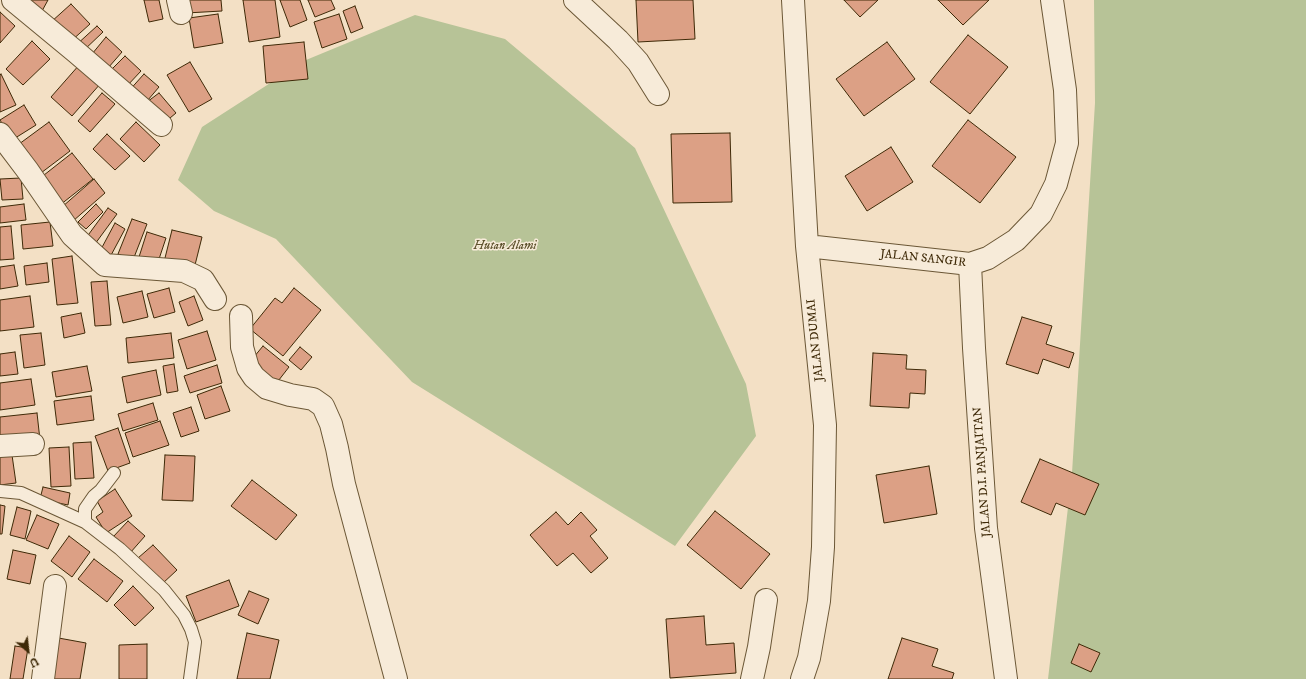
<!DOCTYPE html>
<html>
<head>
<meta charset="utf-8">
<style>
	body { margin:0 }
	#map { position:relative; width:1306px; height:679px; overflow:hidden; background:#f3e0c5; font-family:"IM FELL DW Pica",serif }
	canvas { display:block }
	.north { position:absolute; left:8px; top:631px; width:40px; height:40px; -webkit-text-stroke:3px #f7ebd9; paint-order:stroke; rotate:152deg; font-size:11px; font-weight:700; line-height:16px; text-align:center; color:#3e2907 }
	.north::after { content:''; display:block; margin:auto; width:14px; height:18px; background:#3e2907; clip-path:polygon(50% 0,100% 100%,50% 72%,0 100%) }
</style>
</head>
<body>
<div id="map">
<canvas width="1306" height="679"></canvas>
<div class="north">U</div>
</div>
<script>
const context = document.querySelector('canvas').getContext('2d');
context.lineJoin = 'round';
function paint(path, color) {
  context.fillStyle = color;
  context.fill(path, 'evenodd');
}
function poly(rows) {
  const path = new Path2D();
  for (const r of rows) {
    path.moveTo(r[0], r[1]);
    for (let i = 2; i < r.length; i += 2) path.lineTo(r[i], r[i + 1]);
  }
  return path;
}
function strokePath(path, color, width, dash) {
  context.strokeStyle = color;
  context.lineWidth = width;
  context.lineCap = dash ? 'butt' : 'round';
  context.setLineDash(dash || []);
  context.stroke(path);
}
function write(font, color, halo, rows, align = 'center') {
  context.font = font + ' "IM FELL DW Pica",serif';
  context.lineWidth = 3;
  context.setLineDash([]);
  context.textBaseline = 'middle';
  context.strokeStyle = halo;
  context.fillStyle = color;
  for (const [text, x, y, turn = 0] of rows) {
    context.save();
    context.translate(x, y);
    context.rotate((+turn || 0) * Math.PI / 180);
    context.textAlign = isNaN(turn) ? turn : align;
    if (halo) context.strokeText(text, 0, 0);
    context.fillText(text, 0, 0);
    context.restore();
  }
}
paint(poly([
	[1094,0,1306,0,1306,679,1048,679,1072,473,1095,103],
	[415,15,505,39,635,148,746,384,756,436,675,546,412,382,276,239,214,211,178,180,202,127,306,60]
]), '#b7c397');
const building = poly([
	[20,0,48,0,42,11,20,0],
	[144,0,159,0,163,19,149,22,144,0],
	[185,0,221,0,222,11,186,13,185,0],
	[243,0,275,0,280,37,249,42,243,0],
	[280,0,300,0,307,20,290,27,280,0],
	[308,0,331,0,335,9,315,17,308,0],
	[636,0,693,0,695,39,638,42,636,0],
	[844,0,878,0,860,17,844,0],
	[938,0,989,0,963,25,938,0],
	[71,4,90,24,70,42,51,22,71,4],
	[355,6,363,28,351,33,343,11,355,6],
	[0,12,15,26,0,43,0,12],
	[218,14,223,43,194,48,189,18,218,14],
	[339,14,347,39,322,48,314,22,339,14],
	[97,26,103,32,82,52,75,46,97,26],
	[968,35,1008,67,970,114,930,82,968,35],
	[106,37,122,52,108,68,92,54,106,37],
	[32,41,50,59,23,85,6,69,32,41],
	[304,42,308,79,266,83,263,46,304,42],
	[887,42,915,79,864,116,836,79,887,42],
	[125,56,141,71,126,87,110,71,125,56],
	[190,62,212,99,189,112,167,75,190,62],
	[80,64,101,83,72,116,51,97,80,64],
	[1,74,16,105,0,112,0,75,1,74],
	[144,74,159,87,142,107,127,93,144,74],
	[102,93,115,104,90,132,78,121,102,93],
	[159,93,176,113,164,123,147,102,159,93],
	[24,105,36,125,12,140,0,120,24,105],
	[968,120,1016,157,980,203,932,166,968,120],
	[49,122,70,151,37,176,15,147,49,122],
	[136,122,160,145,144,162,120,139,136,122],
	[730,133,732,202,673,203,671,134,730,133],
	[107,134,130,156,115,170,93,149,107,134],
	[891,147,913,182,867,211,845,176,891,147],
	[72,153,93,179,60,205,39,179,72,153],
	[21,178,23,199,2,200,0,179,21,178],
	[94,179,105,193,73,221,62,207,94,179],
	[24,204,26,220,0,223,0,207,24,204],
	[96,204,103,212,86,229,78,222,96,204],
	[108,208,117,214,95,244,86,238,108,208],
	[132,219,147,224,133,260,118,254,132,219],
	[50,222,53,246,23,249,21,225,50,222],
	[115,223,125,229,109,259,99,253,115,223],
	[11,226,14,259,0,260,0,227,11,226],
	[172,230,202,237,194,269,164,262,172,230],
	[147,232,166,238,158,262,139,257,147,232],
	[72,256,78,303,57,305,52,259,72,256],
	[47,263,49,282,26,285,24,266,47,263],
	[14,265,18,286,0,289,0,267,14,265],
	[107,281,111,325,95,326,91,282,107,281],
	[169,288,175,312,154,318,147,294,169,288],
	[294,288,321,310,283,356,250,329,275,298,282,303,294,288],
	[142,291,148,317,123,323,117,297,142,291],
	[30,296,34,327,0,331,0,300,30,296],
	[194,296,203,320,188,326,179,302,194,296],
	[81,313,85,333,64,338,61,317,81,313],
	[1022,317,1052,326,1046,344,1074,353,1069,368,1043,359,1038,374,1006,364,1022,317],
	[207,331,216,360,187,369,178,340,207,331],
	[41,333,45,365,24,368,20,335,41,333],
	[171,333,174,358,128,363,126,338,171,333],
	[263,346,289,367,275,385,249,363,263,346],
	[300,347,312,357,301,370,289,360,300,347],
	[15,352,18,374,0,376,0,354,15,352],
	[873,353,907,355,906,369,926,370,925,394,910,393,909,408,870,406,873,353],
	[174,364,178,391,167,393,163,366,174,364],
	[217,365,222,383,190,393,184,376,217,365],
	[87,366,92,391,56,397,52,372,87,366],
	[156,370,161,395,127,403,122,377,156,370],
	[31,379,35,405,0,410,0,383,31,379],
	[221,386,230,411,205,419,197,395,221,386],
	[91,396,94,420,57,425,54,401,91,396],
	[153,403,158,420,123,431,118,414,153,403],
	[191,407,199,431,181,437,173,413,191,407],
	[37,413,40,440,0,444,0,417,37,413],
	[160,421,169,445,133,457,125,433,160,421],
	[118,428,130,463,108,471,95,436,118,428],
	[91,442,94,478,75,479,73,443,91,442],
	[69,447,71,486,51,487,49,448,69,447],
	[12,455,16,483,0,485,0,457,12,455],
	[165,455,195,456,193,501,162,500,165,455],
	[1040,459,1099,484,1085,515,1056,503,1051,515,1021,502,1040,459],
	[929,466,937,514,884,523,876,475,929,466],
	[252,480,297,515,276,540,231,506,252,480],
	[43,487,70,493,68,505,40,499,43,487],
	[115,489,132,516,106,533,96,517,103,512,97,501,115,489],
	[0,505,5,506,2,534,0,534,0,505],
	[17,507,31,511,25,539,10,535,17,507],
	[715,511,770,554,741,589,687,545,715,511],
	[556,512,568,525,581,512,597,530,590,536,608,558,591,573,573,553,557,566,530,535,556,512],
	[37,515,59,524,48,549,26,540,37,515],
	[128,521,145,536,130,553,113,537,128,521],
	[69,536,90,552,72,577,51,561,69,536],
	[153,545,177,570,162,584,138,558,153,545],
	[13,550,36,555,30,584,7,579,13,550],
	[94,559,123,581,107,602,78,579,94,559],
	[229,580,239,606,196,622,186,596,229,580],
	[133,586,154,608,135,626,114,605,133,586],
	[249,591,269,599,258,624,238,615,249,591],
	[704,616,706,645,734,643,736,673,670,678,666,619,704,616],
	[247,633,279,640,270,679,237,679,247,633],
	[53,637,86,643,80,679,45,679,53,637],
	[902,638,938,649,932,666,954,673,952,679,888,679,902,638],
	[147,644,147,679,119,679,119,645,147,644],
	[1079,644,1100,653,1091,672,1071,663,1079,644],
	[15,646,28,648,23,679,10,679,15,646]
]);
paint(building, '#dca085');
strokePath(building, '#3e2907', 1);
const lane = poly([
	[0,491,21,493,85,522,120,549,164,590,184,615,191,629,195,642,190,679],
	[85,522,85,509,94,496,101,490,114,473]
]);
const street = poly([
	[13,0,76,52,161,125],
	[178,0,181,13],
	[575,0,618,40,638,62,658,94],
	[793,0,807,246,825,425,823,547,819,601,809,658,802,679],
	[0,134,28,171,72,235,105,265,184,271,203,280,215,299],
	[807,246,970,264,988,258,1016,240,1041,214,1056,184,1067,143,1065,90,1052,0],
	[970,264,974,348,986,528,1006,679],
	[241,316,242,347,248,368,254,377,267,388,290,395,313,399,323,406,331,424,337,448,344,484,396,679],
	[0,446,33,444],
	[43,679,55,586],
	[752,679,759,647,766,600]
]);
strokePath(lane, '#6b5736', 14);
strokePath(street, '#6b5736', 24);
strokePath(lane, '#f7ebd9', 12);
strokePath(street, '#f7ebd9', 22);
write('italic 12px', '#5c502b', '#f7ebd9', [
	["Hutan Alami",505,247]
]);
write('12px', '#3e2907', '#f7ebd9', [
	["JALAN SANGIR",923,259,6],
	["JALAN DUMAI",816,340,-96],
	["JALAN D.I. PANJAITAN",983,472,-94]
]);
</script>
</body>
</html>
